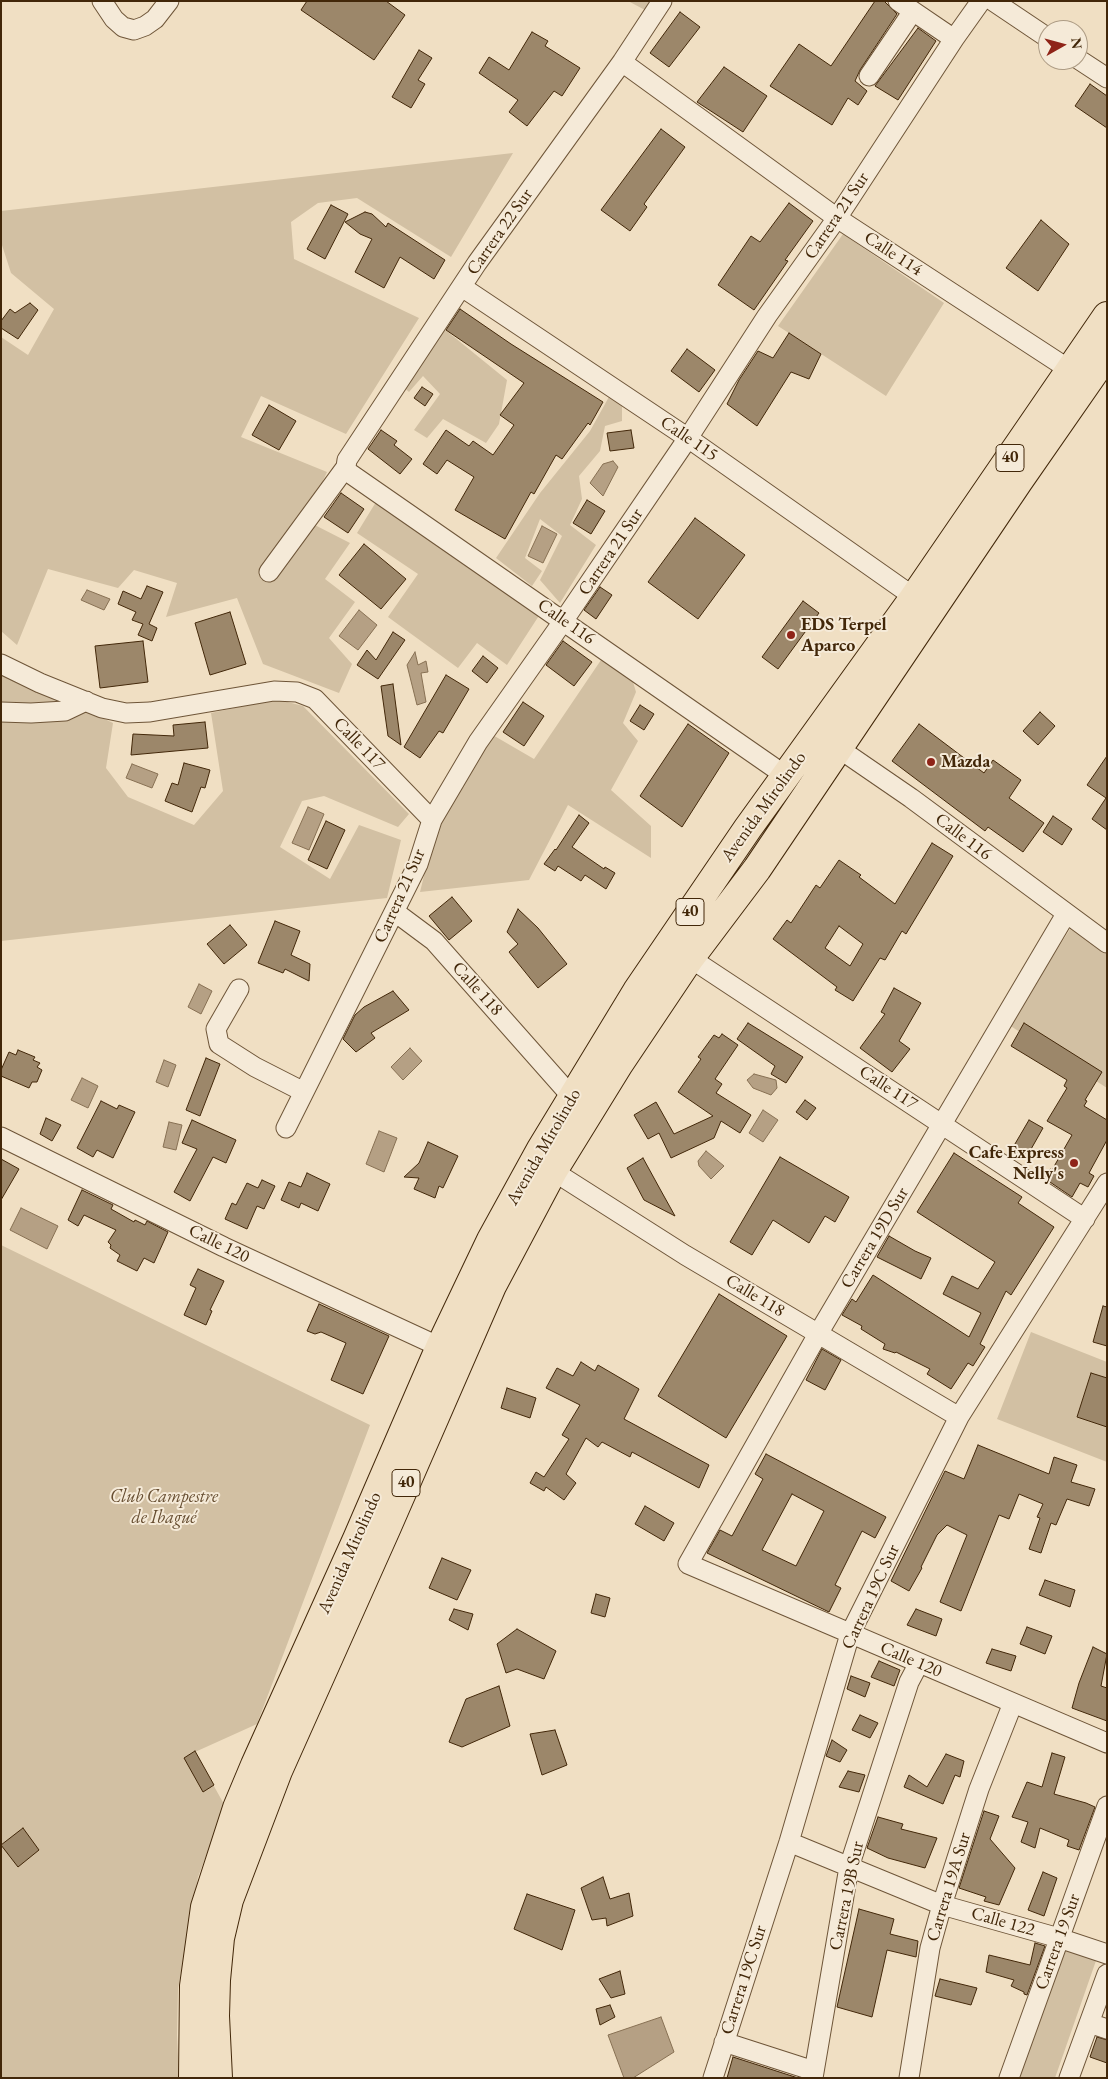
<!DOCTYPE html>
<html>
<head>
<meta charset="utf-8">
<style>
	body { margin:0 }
	#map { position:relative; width:1108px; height:2079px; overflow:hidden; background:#f0dfc3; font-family:"EB Garamond",serif }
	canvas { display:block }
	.frame { position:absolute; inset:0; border:2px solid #422709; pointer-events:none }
	.north { position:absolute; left:1038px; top:20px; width:50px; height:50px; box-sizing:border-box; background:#f5ead8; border:1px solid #ad9c85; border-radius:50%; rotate:83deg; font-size:14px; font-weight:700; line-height:20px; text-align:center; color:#422709 }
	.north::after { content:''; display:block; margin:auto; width:18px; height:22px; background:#8f2418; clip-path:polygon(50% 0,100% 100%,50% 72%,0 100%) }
</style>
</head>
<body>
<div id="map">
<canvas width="1108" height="2079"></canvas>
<div class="frame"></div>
<div class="north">N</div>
</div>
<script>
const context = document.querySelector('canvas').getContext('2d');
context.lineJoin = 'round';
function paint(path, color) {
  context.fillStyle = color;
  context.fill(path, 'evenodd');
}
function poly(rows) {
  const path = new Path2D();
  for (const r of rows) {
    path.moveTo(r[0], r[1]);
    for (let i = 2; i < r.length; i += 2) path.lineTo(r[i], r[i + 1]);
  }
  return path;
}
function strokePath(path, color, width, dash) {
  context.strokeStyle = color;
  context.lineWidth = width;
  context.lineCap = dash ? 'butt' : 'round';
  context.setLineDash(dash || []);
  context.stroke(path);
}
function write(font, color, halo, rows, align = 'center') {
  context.font = font + ' "EB Garamond",serif';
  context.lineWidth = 4;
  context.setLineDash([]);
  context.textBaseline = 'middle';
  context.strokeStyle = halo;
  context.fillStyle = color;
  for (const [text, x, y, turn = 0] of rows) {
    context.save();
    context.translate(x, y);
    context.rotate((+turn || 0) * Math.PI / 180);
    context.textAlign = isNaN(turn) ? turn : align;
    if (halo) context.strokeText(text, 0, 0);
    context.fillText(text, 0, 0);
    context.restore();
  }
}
paint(poly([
	[628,1,651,1,645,10],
	[513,153,451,257,357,198,318,203,291,222,294,259,419,318,346,434,261,396,241,437,327,472,305,520,350,543,325,579,355,602,329,638,352,664,339,693,263,664,237,598,166,617,177,583,134,570,118,588,48,569,17,645,1,631,1,337,28,355,54,309,11,273,1,242,1,211],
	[843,234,944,303,886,396,778,326],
	[443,328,507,380,499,424,486,443,443,419,427,438,414,430,440,394,423,376,409,392,400,384],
	[610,395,622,401,622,421,605,426,600,451,579,476,582,499,570,525,596,545,560,603,540,580,562,536,540,519,525,558,542,571,532,586,496,558,540,493,590,431],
	[376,502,542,611,507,665,477,643,458,668,388,617,418,574,357,533],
	[601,660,631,675,636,692,623,723,638,741,611,790,651,826,651,858,568,805,529,880,420,892,436,827,491,734,534,759],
	[1,669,113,723,106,768,128,797,194,825,223,791,211,713,276,699,303,706,409,814,398,827,324,796,302,801,280,847,330,879,359,825,401,840,387,898,1,941],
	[1072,926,1107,951,1107,1088,1009,1025],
	[1,1245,370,1425,257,1724,195,1752,225,1806,198,1877,178,1989,177,2035,179,2078,1,2078],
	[1031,1332,1107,1362,1107,1462,997,1419],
	[1065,1941,1098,1955,1055,2078,1015,2078]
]), '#d2c0a3');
const water = poly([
	[613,461,618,467,603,496,590,483,603,464,613,461],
	[542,526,557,534,543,563,528,556,542,526],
	[87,590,110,599,104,610,81,600,87,590],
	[359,610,377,625,358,650,339,636,359,610],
	[415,652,418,665,426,661,428,672,421,673,426,702,417,705,407,665,415,652],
	[132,764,158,774,152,788,126,778,132,764],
	[308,807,324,814,309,850,292,843,308,807],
	[199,984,212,991,201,1014,188,1007,199,984],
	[410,1048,422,1061,403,1080,391,1067,410,1048],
	[164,1060,176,1065,168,1087,156,1082,164,1060],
	[754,1074,776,1080,777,1088,771,1095,753,1088,747,1080,754,1074],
	[82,1078,98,1086,88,1108,71,1100,82,1078],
	[763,1110,778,1120,763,1142,749,1133,763,1110],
	[169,1122,182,1125,176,1150,163,1147,169,1122],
	[379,1131,397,1138,384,1172,366,1164,379,1131],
	[706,1151,724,1166,711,1179,699,1166,698,1161,706,1151],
	[21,1208,58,1226,47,1249,10,1230,21,1208],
	[661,2017,674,2052,633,2078,624,2078,608,2035,661,2017]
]);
paint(water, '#b5a084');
strokePath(water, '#877053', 1);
const building = poly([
	[307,1,386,1,405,15,374,60,301,10,307,1],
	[875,1,884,1,897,14,860,70,855,81,867,91,858,105,848,98,832,125,770,86,799,44,831,66,875,1],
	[680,12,700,27,669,67,650,53,680,12],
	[918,28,936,41,898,100,875,86,918,28],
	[532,32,548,41,545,46,580,68,562,96,554,91,527,126,509,112,518,100,479,73,489,57,509,70,532,32],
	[419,50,432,58,418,80,425,84,411,108,392,97,419,50],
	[724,67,767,96,743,132,697,102,724,67],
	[1090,84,1107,96,1107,128,1075,106,1090,84],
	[661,129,685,147,644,204,647,207,630,231,601,210,661,129],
	[789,203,813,221,785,260,788,261,754,310,718,285,751,236,760,242,789,203],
	[331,205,348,214,325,259,307,249,331,205],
	[365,212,372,214,386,227,388,223,445,260,434,279,400,257,384,288,355,272,372,239,360,234,345,222,365,212],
	[1041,220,1069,244,1038,291,1006,268,1041,220],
	[30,303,38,310,18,339,1,328,1,321,10,309,15,313,30,303],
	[460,309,511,344,603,402,590,425,588,423,562,459,556,455,534,494,531,492,505,539,455,510,474,477,447,460,437,474,423,464,446,430,469,446,473,441,493,455,514,425,500,415,524,383,446,330,460,309],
	[789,333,821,354,809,379,791,372,757,426,727,404,739,380,758,351,773,358,789,333],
	[687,349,715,370,699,392,671,371,687,349],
	[422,387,433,394,425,406,414,398,422,387],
	[269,405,296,421,279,450,252,435,269,405],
	[381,430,397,441,394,445,412,459,400,474,368,449,381,430],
	[631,430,634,448,610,451,607,433,631,430],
	[341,493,364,509,348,533,324,517,341,493],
	[587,500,605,511,591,534,573,523,587,500],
	[695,518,745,555,698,619,648,582,695,518],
	[364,544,406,579,381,609,339,575,364,544],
	[147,586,163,592,149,624,157,628,152,641,138,635,143,624,132,620,136,612,118,604,123,591,141,599,147,586],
	[600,587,612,595,596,619,584,610,600,587],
	[803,601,819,613,778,669,762,657,803,601],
	[230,612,246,664,210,675,195,623,230,612],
	[393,632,405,640,378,679,357,665,367,650,376,660,393,632],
	[143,641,148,682,100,688,95,646,143,641],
	[563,641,592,662,574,686,546,665,563,641],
	[483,656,498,668,487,683,472,671,483,656],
	[446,675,469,689,443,733,439,731,420,758,404,747,446,675],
	[393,684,401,745,388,736,381,686,393,684],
	[523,702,544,716,524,746,503,732,523,702],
	[640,705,654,714,644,730,630,721,640,705],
	[1040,712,1055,726,1038,745,1023,731,1040,712],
	[205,722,208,748,131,755,133,734,174,736,173,725,205,722],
	[688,724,729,753,682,827,640,796,688,724],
	[919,724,984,773,993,760,1021,780,1009,798,1044,823,1023,852,988,827,985,831,892,761,919,724],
	[1107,756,1107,830,1092,819,1106,798,1087,785,1107,756],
	[184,763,210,770,205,788,201,787,192,812,165,801,172,783,178,785,184,763],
	[579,815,589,823,572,847,604,869,605,867,615,873,606,889,585,875,581,881,558,866,555,871,544,864,555,849,556,850,579,815],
	[1053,816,1072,829,1062,845,1043,832,1053,816],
	[326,821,345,830,327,869,308,860,326,821],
	[932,843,953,856,906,934,902,931,885,960,880,958,853,1001,835,990,837,987,773,939,787,920,791,923,816,885,820,888,839,860,861,875,859,877,895,904,932,843],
	[839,926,863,944,850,966,825,948,839,926],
	[452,897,472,921,449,940,429,916,452,897],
	[518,909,538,928,567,964,538,988,509,952,518,944,507,932,518,909],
	[275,921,300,931,291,955,310,964,309,981,285,969,283,973,258,963,275,921],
	[230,925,247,945,224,964,207,944,230,925],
	[894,988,921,1003,899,1041,910,1049,892,1072,860,1048,885,1014,881,1012,894,988],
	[393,991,409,1010,371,1033,375,1038,356,1052,343,1039,355,1015,364,1007,393,991],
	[748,1023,803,1057,786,1083,771,1074,775,1066,737,1039,748,1023],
	[1024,1023,1102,1072,1085,1100,1087,1101,1084,1106,1107,1120,1107,1140,1089,1173,1094,1176,1088,1187,1080,1183,1072,1197,1044,1178,1050,1169,1052,1170,1072,1135,1047,1121,1067,1088,1064,1086,1067,1080,1011,1046,1024,1023],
	[722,1034,738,1045,715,1079,722,1084,716,1093,751,1115,740,1133,721,1121,714,1138,671,1158,659,1133,648,1139,634,1115,656,1102,674,1134,713,1116,678,1092,701,1059,698,1057,714,1035,719,1038,722,1034],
	[18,1050,35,1057,33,1060,40,1063,37,1067,42,1070,37,1082,32,1082,29,1088,1,1076,1,1070,9,1052,16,1055,18,1050],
	[206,1058,220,1064,200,1116,186,1110,206,1058],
	[805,1100,816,1108,807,1120,796,1112,805,1100],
	[101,1101,117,1109,119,1105,135,1112,113,1158,97,1150,93,1157,77,1148,101,1101],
	[46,1118,61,1125,52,1141,40,1134,46,1118],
	[192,1120,236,1140,226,1163,213,1157,190,1201,174,1192,197,1149,182,1143,192,1120],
	[1029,1120,1043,1128,1026,1158,1012,1149,1029,1120],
	[428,1142,458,1156,443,1188,439,1186,435,1198,414,1189,419,1178,404,1177,419,1163,428,1142],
	[954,1153,1022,1197,1018,1203,1054,1227,1011,1295,1006,1291,980,1344,985,1347,973,1366,968,1363,951,1389,927,1374,930,1369,896,1352,895,1353,883,1349,885,1344,861,1329,862,1326,842,1315,852,1299,856,1302,873,1275,969,1337,981,1313,943,1294,952,1276,978,1289,995,1262,917,1212,954,1153],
	[780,1157,849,1197,835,1222,825,1216,809,1243,773,1220,752,1255,730,1242,780,1157],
	[643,1158,660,1189,675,1216,644,1200,627,1168,643,1158],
	[1,1159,19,1169,1,1200,1,1159],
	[307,1173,330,1184,318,1211,301,1203,299,1208,281,1200,289,1182,301,1187,307,1173],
	[262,1180,275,1186,264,1209,257,1206,247,1229,225,1219,232,1203,236,1205,247,1183,258,1188,262,1180],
	[82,1190,113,1205,111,1209,134,1222,135,1220,145,1225,147,1221,168,1232,154,1263,144,1258,137,1271,117,1261,120,1255,110,1248,111,1245,108,1242,116,1230,84,1215,78,1226,68,1220,82,1190],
	[889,1236,915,1251,931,1258,921,1279,877,1257,889,1236],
	[198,1269,224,1281,210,1310,212,1311,206,1325,184,1315,196,1288,190,1285,198,1269],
	[719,1294,787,1336,726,1438,658,1396,719,1294],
	[319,1304,389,1336,363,1394,331,1380,346,1343,321,1332,315,1334,307,1331,319,1304],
	[1103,1306,1107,1307,1107,1346,1093,1342,1103,1306],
	[822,1349,841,1360,825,1390,806,1380,822,1349],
	[581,1362,595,1371,598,1365,639,1389,624,1419,709,1465,699,1488,632,1452,630,1457,602,1442,598,1447,586,1438,566,1474,576,1483,564,1500,546,1487,544,1491,530,1483,536,1472,544,1477,569,1439,562,1435,580,1405,546,1388,557,1368,573,1376,581,1362],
	[1091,1373,1107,1378,1107,1427,1077,1417,1091,1373],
	[507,1388,536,1398,530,1418,501,1408,507,1388],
	[978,1445,1049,1474,1054,1457,1077,1465,1071,1482,1095,1489,1089,1506,1067,1499,1056,1525,1051,1523,1041,1553,1029,1549,1040,1518,1037,1517,1043,1504,1019,1494,1009,1519,999,1515,961,1611,940,1602,967,1535,947,1525,937,1535,921,1567,922,1568,909,1591,891,1581,945,1471,964,1479,978,1445],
	[766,1454,886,1517,875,1538,862,1531,835,1585,841,1588,829,1612,707,1553,720,1530,732,1536,763,1479,755,1474,766,1454],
	[792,1494,824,1511,796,1566,762,1550,792,1494],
	[645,1506,674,1523,664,1541,635,1524,645,1506],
	[442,1558,471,1570,457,1600,429,1588,442,1558],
	[1045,1580,1075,1590,1070,1607,1039,1595,1045,1580],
	[596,1594,610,1598,605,1617,591,1613,596,1594],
	[454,1609,473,1614,468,1630,449,1620,454,1609],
	[916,1609,942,1619,936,1636,907,1625,916,1609],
	[1027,1627,1052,1636,1045,1654,1020,1644,1027,1627],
	[517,1629,556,1651,544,1679,517,1669,506,1673,497,1644,517,1629],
	[1093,1647,1107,1654,1101,1686,1107,1688,1107,1721,1072,1708,1079,1683,1093,1647],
	[992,1649,1016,1656,1011,1671,986,1663,992,1649],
	[879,1661,900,1670,894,1686,871,1677,879,1661],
	[851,1676,870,1683,865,1697,847,1689,851,1676],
	[499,1686,510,1726,462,1747,449,1742,466,1699,499,1686],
	[860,1715,878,1723,870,1738,852,1730,860,1715],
	[555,1730,567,1765,542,1775,530,1734,555,1730],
	[832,1740,847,1750,840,1762,826,1756,832,1740],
	[195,1751,214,1785,203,1792,184,1758,195,1751],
	[1052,1753,1065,1757,1054,1794,1086,1803,1095,1807,1079,1850,1067,1846,1069,1840,1040,1828,1035,1848,1021,1842,1028,1822,1012,1817,1027,1782,1042,1787,1052,1753],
	[946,1754,964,1761,960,1777,955,1775,943,1804,904,1787,909,1775,927,1787,946,1754],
	[848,1771,865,1775,859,1792,839,1787,848,1771],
	[984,1811,999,1816,990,1839,1015,1868,999,1905,984,1901,986,1897,959,1888,984,1811],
	[878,1817,903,1824,901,1829,937,1838,925,1868,888,1858,867,1848,878,1817],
	[23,1828,39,1850,18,1867,1,1845,23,1828],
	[1043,1872,1057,1878,1044,1916,1028,1910,1043,1872],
	[603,1877,610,1899,629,1893,633,1916,607,1926,606,1918,592,1920,581,1888,603,1877],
	[527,1894,575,1910,562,1950,514,1929,527,1894],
	[859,1909,894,1919,890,1934,918,1941,916,1957,887,1950,872,2017,837,2007,859,1909],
	[1035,1943,1045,1946,1027,1995,1024,1994,1024,1992,1011,1986,1014,1980,986,1972,989,1955,1030,1965,1035,1943],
	[620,1971,625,1994,611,1998,599,1979,620,1971],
	[940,1979,977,1988,971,2005,935,1996,940,1979],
	[610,2005,615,2017,600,2025,596,2009,610,2005],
	[1097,2037,1107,2040,1107,2063,1090,2057,1097,2037],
	[733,2057,798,2078,727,2078,733,2057]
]);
paint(building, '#9c876a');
strokePath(building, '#422709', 1);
const minor = poly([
	[102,1,114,19,123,27,134,30,145,26,155,19,169,1],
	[898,1,954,39],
	[993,1,1048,38],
	[1078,59,1107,78],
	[622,62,837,218,1070,370],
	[869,76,913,11],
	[462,287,688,438,914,597],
	[346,467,348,472,786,776],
	[269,572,346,467,347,460,477,263,622,62,662,1],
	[1,664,40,683,102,708,126,713,150,712,274,691,297,692,315,699,432,820],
	[1,712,31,713,65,711,86,701],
	[828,741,911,798,1107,943],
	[395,912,434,941,572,1097],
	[1066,914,818,1334,688,1564,1107,1743],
	[690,958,1085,1219],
	[239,989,216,1029,219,1044,255,1067,304,1092],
	[286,1128,418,864,432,820,478,742,564,620,688,438,767,316,837,218,954,39,981,1],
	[1,1137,224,1247,440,1347],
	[553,1171,685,1255,959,1417],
	[789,1842,942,1905,1059,1938,1107,1954],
	[1089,2023,1107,2029],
	[724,2042,814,2071],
	[713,2078,789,1842,850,1634,959,1417,1107,1183],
	[813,2078,849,1867,909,1682,919,1663],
	[909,2078,930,1948,942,1905,979,1789,1013,1703],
	[1009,2078,1107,1806],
	[1069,2078,1107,1974]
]);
const primary = poly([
	[193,2078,194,1986,205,1907,237,1808,255,1765,357,1539,440,1347,491,1240,541,1149,637,991,748,828,913,599,1107,316],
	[218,2078,215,2016,216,1980,220,1938,229,1900,278,1771,387,1527,492,1286,553,1171,619,1064,690,958,757,869,1018,482,1107,354]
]);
strokePath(minor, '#6e5538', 21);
strokePath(primary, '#422709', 30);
strokePath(minor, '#f5ead8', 19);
strokePath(primary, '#f0dfc3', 28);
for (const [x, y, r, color] of [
	[791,635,5,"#8f2418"],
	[931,762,5,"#8f2418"],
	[1074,1163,5,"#8f2418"]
]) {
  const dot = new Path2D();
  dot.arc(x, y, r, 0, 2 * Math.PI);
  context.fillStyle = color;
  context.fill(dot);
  strokePath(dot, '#f5ead8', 2);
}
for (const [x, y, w] of [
	[1010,458,28],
	[690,912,28],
	[406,1483,28]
]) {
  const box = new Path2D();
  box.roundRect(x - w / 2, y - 13.5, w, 27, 4);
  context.fillStyle = '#f5ead8';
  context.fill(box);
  strokePath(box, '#422709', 1);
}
write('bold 16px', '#422709', null, [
	["40",1010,458],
	["40",690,912],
	["40",406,1483]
]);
write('18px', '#422709', '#f5ead8', [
	["Carrera 21 Sur",837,216,-56],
	["Carrera 22 Sur",500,232,-55],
	["Calle 114",893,254,33],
	["Calle 115",689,439,34],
	["Carrera 21 Sur",611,552,-56],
	["Calle 116",566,622,35],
	["Calle 117",359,744,46],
	["Avenida Mirolindo",764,807,-54],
	["Calle 116",963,837,37],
	["Carrera 21 Sur",400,896,-66],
	["Calle 118",477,989,48],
	["Calle 117",888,1088,33],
	["Avenida Mirolindo",544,1147,-60],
	["Carrera 19D Sur",875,1238,-59],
	["Calle 120",219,1244,26],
	["Calle 118",755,1296,31],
	["Avenida Mirolindo",350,1553,-66],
	["Carrera 19C Sur",871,1597,-65],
	["Calle 120",911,1660,23],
	["Carrera 19A Sur",949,1887,-73],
	["Carrera 19B Sur",847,1896,-78],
	["Calle 122",1003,1922,16],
	["Carrera 19 Sur",1058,1942,-70],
	["Carrera 19C Sur",744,1980,-72]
]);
write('bold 18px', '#422709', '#f5ead8', [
	["EDS Terpel",801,625],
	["Aparco",801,646],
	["Mazda",941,762],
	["Cafe Express",1064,1153,"right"],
	["Nelly's",1064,1174,"right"]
], 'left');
write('italic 18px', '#664d30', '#f5ead8', [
	["Club Campestre",164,1497],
	["de Ibagué",164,1518]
]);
</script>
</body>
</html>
